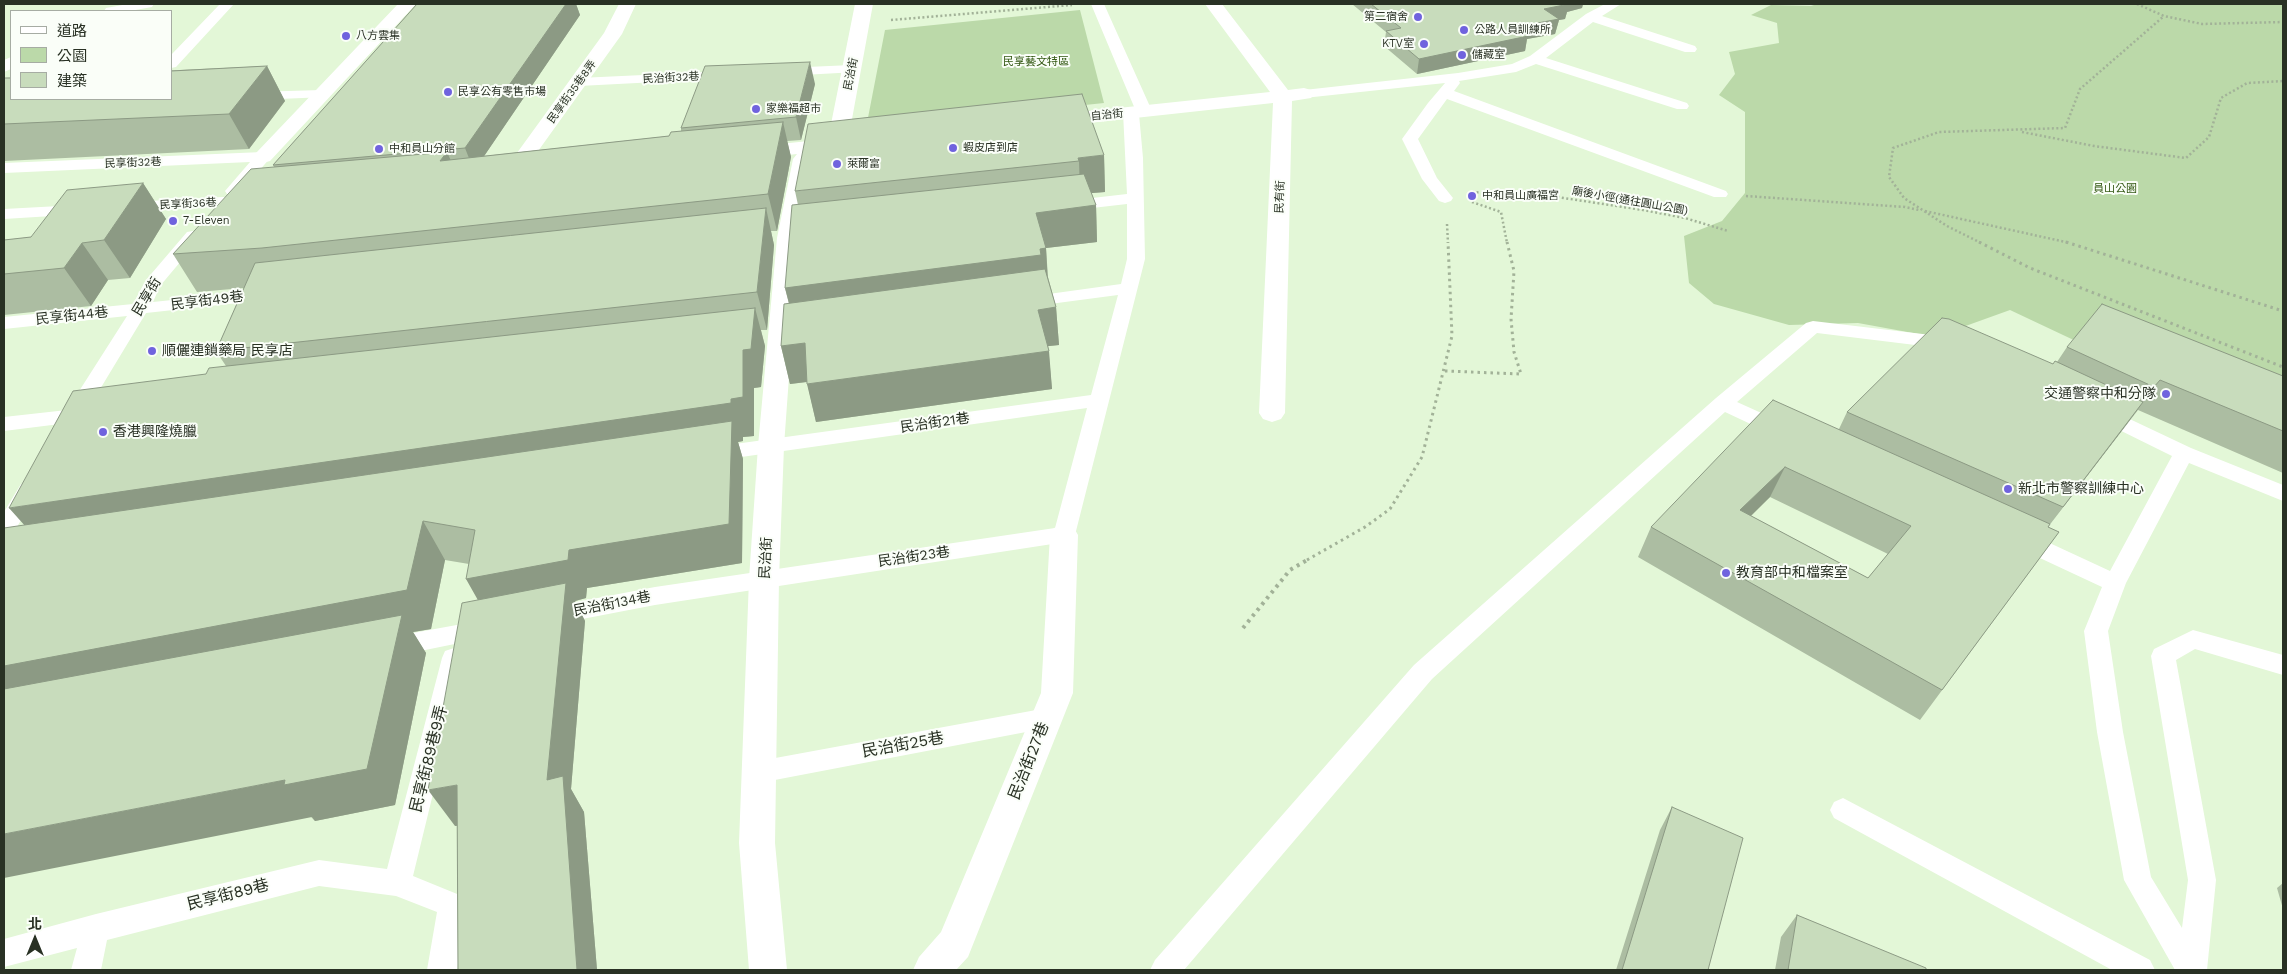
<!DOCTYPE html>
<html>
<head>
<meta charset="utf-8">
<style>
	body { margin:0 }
	#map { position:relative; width:2287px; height:974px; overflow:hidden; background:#e3f7d7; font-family:"Work Sans","Noto Sans TC",sans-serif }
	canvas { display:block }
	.frame { position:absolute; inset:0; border:5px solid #293124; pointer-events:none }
	.legend { position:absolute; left:10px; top:10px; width:162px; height:90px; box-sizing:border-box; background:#fafef8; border:1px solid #a6aca3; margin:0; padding:6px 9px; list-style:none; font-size:15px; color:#293124 }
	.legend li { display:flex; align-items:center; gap:10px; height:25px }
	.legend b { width:25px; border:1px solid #a6aca3 }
	.north { position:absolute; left:10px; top:914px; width:50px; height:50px; -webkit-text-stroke:4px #fafef8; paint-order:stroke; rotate:0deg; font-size:14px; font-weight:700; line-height:20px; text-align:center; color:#293124 }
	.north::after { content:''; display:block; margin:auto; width:18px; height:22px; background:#293124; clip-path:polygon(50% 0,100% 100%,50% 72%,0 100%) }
</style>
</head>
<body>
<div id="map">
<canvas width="2287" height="974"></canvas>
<div class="frame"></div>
<ul class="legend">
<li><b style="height:6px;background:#fff"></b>道路</li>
<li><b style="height:14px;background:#bbd9a9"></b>公園</li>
<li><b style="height:14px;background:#c8dcbc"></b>建築</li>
</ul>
<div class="north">北</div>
</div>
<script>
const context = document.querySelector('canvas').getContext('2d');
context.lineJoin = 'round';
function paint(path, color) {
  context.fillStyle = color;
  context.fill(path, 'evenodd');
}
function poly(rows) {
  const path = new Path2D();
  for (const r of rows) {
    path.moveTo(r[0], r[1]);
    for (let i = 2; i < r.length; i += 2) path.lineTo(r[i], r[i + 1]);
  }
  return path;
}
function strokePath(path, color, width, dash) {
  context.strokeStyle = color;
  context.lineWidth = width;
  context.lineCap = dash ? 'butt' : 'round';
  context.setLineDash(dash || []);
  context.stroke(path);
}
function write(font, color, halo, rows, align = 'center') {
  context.font = font + ' "Work Sans","Noto Sans TC",sans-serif';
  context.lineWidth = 4;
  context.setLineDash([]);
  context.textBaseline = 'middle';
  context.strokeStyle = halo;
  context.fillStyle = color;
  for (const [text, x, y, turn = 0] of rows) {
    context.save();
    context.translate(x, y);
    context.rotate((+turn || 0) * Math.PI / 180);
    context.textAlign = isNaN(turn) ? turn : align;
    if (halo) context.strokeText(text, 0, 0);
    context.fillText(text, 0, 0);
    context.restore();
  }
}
paint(poly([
	[1817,4,2283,4,2283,420,2080,343,2010,310,1935,337,1858,323,1789,325,1714,304,1689,283,1684,236,1722,221,1745,193,1745,112,1719,95,1735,74,1729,52,1779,43,1777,23,1751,15,1771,5,1811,6],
	[1080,10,1104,103,866,128,885,30]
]), '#bbd9a9');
strokePath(poly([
	[2137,4,2164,16,2202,24,2283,22],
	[891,20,1072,5],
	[2022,132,2094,146,2186,158,2209,137,2221,98,2247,83,2283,81],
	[1472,192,1557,197,1643,210,1685,218,1728,231],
	[1746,196,1905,207,1919,210],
	[1472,202,1501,212,1507,243],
	[1925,211,2070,243],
	[1447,224,1448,243],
	[1981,243,1947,226,1904,198,1889,177,1893,148,1939,132,2065,128,2080,89,2164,16]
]), '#a2b298', 2.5, [2, 2.5]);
strokePath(poly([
	[1979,242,2030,268,2283,367],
	[2066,242,2283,311],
	[1445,371,1521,374,1514,352,1511,319,1514,271,1507,242],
	[1307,560,1365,527,1390,509,1422,457,1452,336,1448,242]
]), '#a2b298', 3, [2.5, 4]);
strokePath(poly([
	[1243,628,1290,570,1309,559]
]), '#a2b298', 4, [3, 4.5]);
paint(poly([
	[128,4,154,4,152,7,130,11,104,11,106,8,128,4],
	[220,4,234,4,176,67,171,68,171,55,220,4],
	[1091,4,1104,4,1152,111,1149,114,1139,114,1143,158,1145,259,1075,535,1072,541,655,605,551,625,543,622,539,616,543,610,551,607,655,587,1055,528,1087,408,713,461,706,459,703,454,706,449,713,447,1091,395,1118,295,1027,307,1021,306,1018,302,1021,298,1027,297,1121,284,1127,259,1127,204,1066,211,1060,210,1058,206,1060,202,1066,201,1127,194,1123,112,1126,109,1135,109,1091,4],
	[1605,4,1621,4,1602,16,1695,46,1697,49,1695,52,1685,52,1593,22,1546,58,1687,103,1689,106,1687,109,1677,109,1536,64,1516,72,1459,81,1460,83,1454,91,1726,191,1728,194,1726,197,1714,197,1447,99,1418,139,1437,178,1453,198,1451,201,1445,203,1439,201,1422,179,1402,139,1428,103,1445,83,1304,98,1297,94,1304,90,1458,73,1512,64,1530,56,1586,14,1605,4],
	[11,57,11,69,4,72,4,60,11,57],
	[852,65,857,66,859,69,857,72,784,76,777,72,784,68,852,65],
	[729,71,734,72,736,75,734,78,579,86,572,82,579,78,729,71],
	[322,90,327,91,329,94,327,97,254,100,247,96,254,92,322,90],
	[263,152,269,154,271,157,239,194,233,196,227,194,225,191,250,162,4,173,4,163,263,152],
	[223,197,229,198,231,202,229,206,131,212,125,211,123,207,125,203,131,202,223,197],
	[78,205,84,206,86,210,84,214,4,219,4,209,78,205],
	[193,231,199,232,202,236,160,286,153,302,268,290,274,291,277,295,274,299,146,313,88,409,92,410,95,415,92,420,4,431,4,417,67,410,127,316,4,329,4,317,133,304,146,280,187,232,193,231],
	[1813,321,1948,337,1955,339,1957,343,1955,347,1948,349,1817,333,1737,402,1788,425,1791,430,1788,435,1781,437,1774,435,1725,412,1432,679,1184,970,1150,970,1155,960,1414,665,1716,398,1806,323,1813,321],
	[2100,405,2191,448,2283,485,2283,501,2189,463,2126,583,2108,631,2123,732,2151,877,2182,928,2188,880,2151,656,2154,649,2193,630,2283,655,2283,675,2195,649,2176,660,2216,880,2207,970,2175,970,2124,880,2097,732,2084,631,2102,587,2012,545,2009,539,2012,533,2020,531,2028,533,2110,571,2172,456,2093,417,2090,412,2093,407,2100,405],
	[29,481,37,484,40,489,12,535,4,537,4,512,21,484,29,481],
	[484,620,492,622,496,629,492,636,484,638,391,657,383,654,379,647,383,640,391,637,484,620],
	[454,648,463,651,466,658,413,876,462,896,466,905,457,970,427,970,437,912,396,896,319,886,107,940,101,970,71,970,77,948,4,967,4,939,96,914,319,860,387,869,442,658,445,651,454,648],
	[1047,708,1056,711,1060,718,1056,725,1047,728,759,783,750,780,746,772,750,764,759,761,1047,708],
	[1843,798,2150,960,2155,970,2112,970,1834,818,1830,810,1834,802,1843,798]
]), '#fff');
paint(poly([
	[398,4,416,4,270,161,263,163,256,161,253,157,256,153,398,4],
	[619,4,636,4,622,34,518,179,511,181,504,179,501,175,604,33,619,4],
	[855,4,873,4,848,141,850,144,847,148,840,150,806,154,810,155,813,159,799,238,784,446,779,579,775,843,787,970,749,970,739,843,749,579,758,446,777,238,793,159,797,154,751,159,744,157,741,153,744,149,751,147,828,139,855,4],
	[1205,4,1222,4,1288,90,1304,88,1311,90,1314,94,1311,98,1292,101,1285,413,1281,419,1272,422,1263,419,1259,413,1273,103,1052,127,1045,125,1042,121,1045,117,1052,115,1270,92,1205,4],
	[1064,525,1074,528,1078,535,1073,693,968,957,956,970,913,970,919,957,941,932,1041,693,1050,535,1054,528,1064,525]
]), '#fff');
paint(poly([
	[417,4,576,4,580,15,484,156,669,136,681,131,681,128,815,84,801,140,787,141,791,157,777,231,771,231,774,245,767,330,761,330,765,346,761,387,754,388,754,436,743,437,743,441,738,442,743,459,742,563,587,588,586,598,575,601,585,621,571,789,584,812,597,970,458,970,457,826,455,826,478,600,469,564,445,560,431,629,413,632,426,653,395,805,315,821,24,525,206,374,226,366,216,351,244,288,197,292,173,254,274,167,273,165],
	[1352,4,1583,4,1582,8,1567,12,1565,19,1559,20,1555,34,1527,39,1525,51,1417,74,1384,46,1386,32],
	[267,66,285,101,249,149,4,161,4,78],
	[1104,155,1105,192,1091,193,1096,205,1097,242,1046,248,1048,277,1056,307,1059,345,1048,346,1052,389,816,422,807,382,790,384,781,346,789,304,785,288,798,205,795,191],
	[143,183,166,219,130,278,108,280,91,306,4,315,4,240,31,237],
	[2067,347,2283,376,2283,473,2138,410,2048,527,2059,532,1920,720,1638,557,1651,527,1839,429,1847,412,2053,364,2057,362],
	[1770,497,1888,554,1868,578,1751,516],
	[1672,807,1708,970,1616,970,1660,830],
	[2283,883,2283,909,2277,888],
	[1797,915,1926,970,1775,970,1781,937]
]), '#acbda2');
paint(poly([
	[566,4,576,4,580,15,474,171,465,148],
	[1560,4,1583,4,1582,8,1567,12,1565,19,1559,20,1555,34,1527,39,1525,51,1417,74,1419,59,1516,27,1544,9],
	[810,62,815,84,801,140,796,117],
	[267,66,285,101,249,149,229,114],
	[783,122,791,157,777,231,768,194],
	[447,152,463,188,440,161],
	[1104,155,1105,192,1080,194,1079,161,1078,158],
	[143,183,166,219,130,278,104,240],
	[1096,205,1097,242,1046,248,1048,285,795,326,785,288,1036,213],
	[766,208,774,245,767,330,757,292],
	[82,243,108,280,91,306,64,268],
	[1056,307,1059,345,1040,347,1038,310],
	[755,308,765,346,761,387,754,388,754,436,743,437,743,441,738,442,743,459,742,563,587,588,586,598,575,601,585,621,571,789,584,812,597,970,577,970,547,780,488,618,466,579,569,550,731,443,43,546,9,508,731,399,743,350],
	[805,343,814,381,790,384,781,346],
	[1049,351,1052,389,816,422,807,384],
	[2143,402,2120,433,2040,537,2063,507],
	[1785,467,1770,497,1726,540,1740,510],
	[423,521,445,560,431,629,413,632,426,653,395,805,315,821,312,817,4,878,4,834,285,780,367,769,4,710,4,666],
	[457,785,483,821,455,826,428,790]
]), '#8c9a84');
const building = poly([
	[417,4,566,4,465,148,273,165,417,4],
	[1371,4,1569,4,1544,9,1559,19,1516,27,1528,36,1419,59,1386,31,1401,28,1371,4],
	[810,62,796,117,681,128,705,66,810,62],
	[267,66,229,114,4,124,4,78,11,78,11,99,171,99,171,71,267,66],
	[1082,94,1104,155,1078,158,1079,161,795,191,808,124,1082,94],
	[783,122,768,194,262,248,173,254,251,169,447,152,440,161,669,136,671,132,783,122],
	[1084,174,1096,205,1036,213,1046,248,1040,249,1041,255,785,288,792,205,1084,174],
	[143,183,104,240,82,243,64,268,4,274,4,240,31,237,67,190,143,183],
	[766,208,757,292,216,351,255,263,766,208],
	[1045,269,1056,307,1038,310,1049,351,807,384,805,343,781,346,784,304,1045,269],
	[2102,304,2283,376,2283,431,2160,380,2154,387,2067,347,2102,304],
	[755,308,751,349,743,350,743,397,731,399,731,403,9,508,73,391,206,374,209,368,755,308],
	[1942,318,1949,319,2053,364,2055,361,2143,402,2063,507,1847,412,1942,318],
	[1773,400,2050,524,2048,527,2059,532,1942,690,1651,527,1773,400],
	[1785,467,1911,526,1868,578,1740,510,1785,467],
	[732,421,729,524,569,550,568,560,466,579,475,530,423,521,407,590,4,666,4,528,732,421],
	[566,583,547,780,563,776,577,970,458,970,457,785,428,790,462,603,566,583],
	[402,615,367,769,284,785,285,780,4,834,4,689,402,615],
	[1672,807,1743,838,1708,970,1622,970,1672,807],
	[1797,915,1926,968,1926,970,1788,970,1797,915]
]);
paint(building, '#c8dcbc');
strokePath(building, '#8c9a84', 1);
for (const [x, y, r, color] of [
	[1418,17,5,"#7063de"],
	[1464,30,5,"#7063de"],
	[346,36,5,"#7063de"],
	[1424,44,5,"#7063de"],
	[1462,55,5,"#7063de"],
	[448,92,5,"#7063de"],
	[756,109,5,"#7063de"],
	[953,148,5,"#7063de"],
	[379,149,5,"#7063de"],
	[837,164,5,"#7063de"],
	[1472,196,5,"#7063de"],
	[173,221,5,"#7063de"],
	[152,351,5,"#7063de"],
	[2166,394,5,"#7063de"],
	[103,432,5,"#7063de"],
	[2008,489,5,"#7063de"],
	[1726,573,5,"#7063de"]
]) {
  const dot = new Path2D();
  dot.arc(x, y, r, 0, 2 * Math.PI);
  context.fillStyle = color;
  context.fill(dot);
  strokePath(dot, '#fafef8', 2);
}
write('11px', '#293124', '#fafef8', [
	["第二宿舍",1408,17,"right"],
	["公路人員訓練所",1474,30],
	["八方雲集",356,36],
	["KTV室",1414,44,"right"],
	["儲藏室",1472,55],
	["民享公有零售市場",458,92],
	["家樂福超市",766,109],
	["蝦皮店到店",963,148],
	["中和員山分館",389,149],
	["萊爾富",847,164],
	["中和員山廣福宮",1482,196],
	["7-Eleven",183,221]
], 'left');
write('11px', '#325712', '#fafef8', [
	["民享藝文特區",1036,62],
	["員山公園",2115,189]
]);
write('11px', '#293124', '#fafef8', [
	["民治街",851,74,-79],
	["民治街32巷",671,78,-3],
	["民享街35巷8弄",572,92,-54],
	["自治街",1107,115,-6],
	["民享街32巷",133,163,-2],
	["民有街",1280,197,-88],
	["廟後小徑(通往圓山公園)",1630,201,10],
	["民享街36巷",188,204,-3]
]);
write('14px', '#293124', '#fafef8', [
	["民享街",147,297,-59],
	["民享街49巷",207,301,-7],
	["民享街44巷",72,316,-6],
	["民治街21巷",935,423,-8],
	["民治街23巷",914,557,-8],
	["民治街",766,558,-87],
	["民治街134巷",612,604,-11]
]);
write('14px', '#293124', '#fafef8', [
	["順儷連鎖藥局 民享店",162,351],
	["交通警察中和分隊",2156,394,"right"],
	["香港興隆燒臘",113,432],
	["新北市警察訓練中心",2018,489],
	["教育部中和檔案室",1736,573]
], 'left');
write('16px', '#293124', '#fafef8', [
	["民治街25巷",903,745,-10],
	["民享街89巷9弄",429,759,-76],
	["民治街27巷",1029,761,-68],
	["民享街89巷",228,895,-14]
]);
</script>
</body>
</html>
